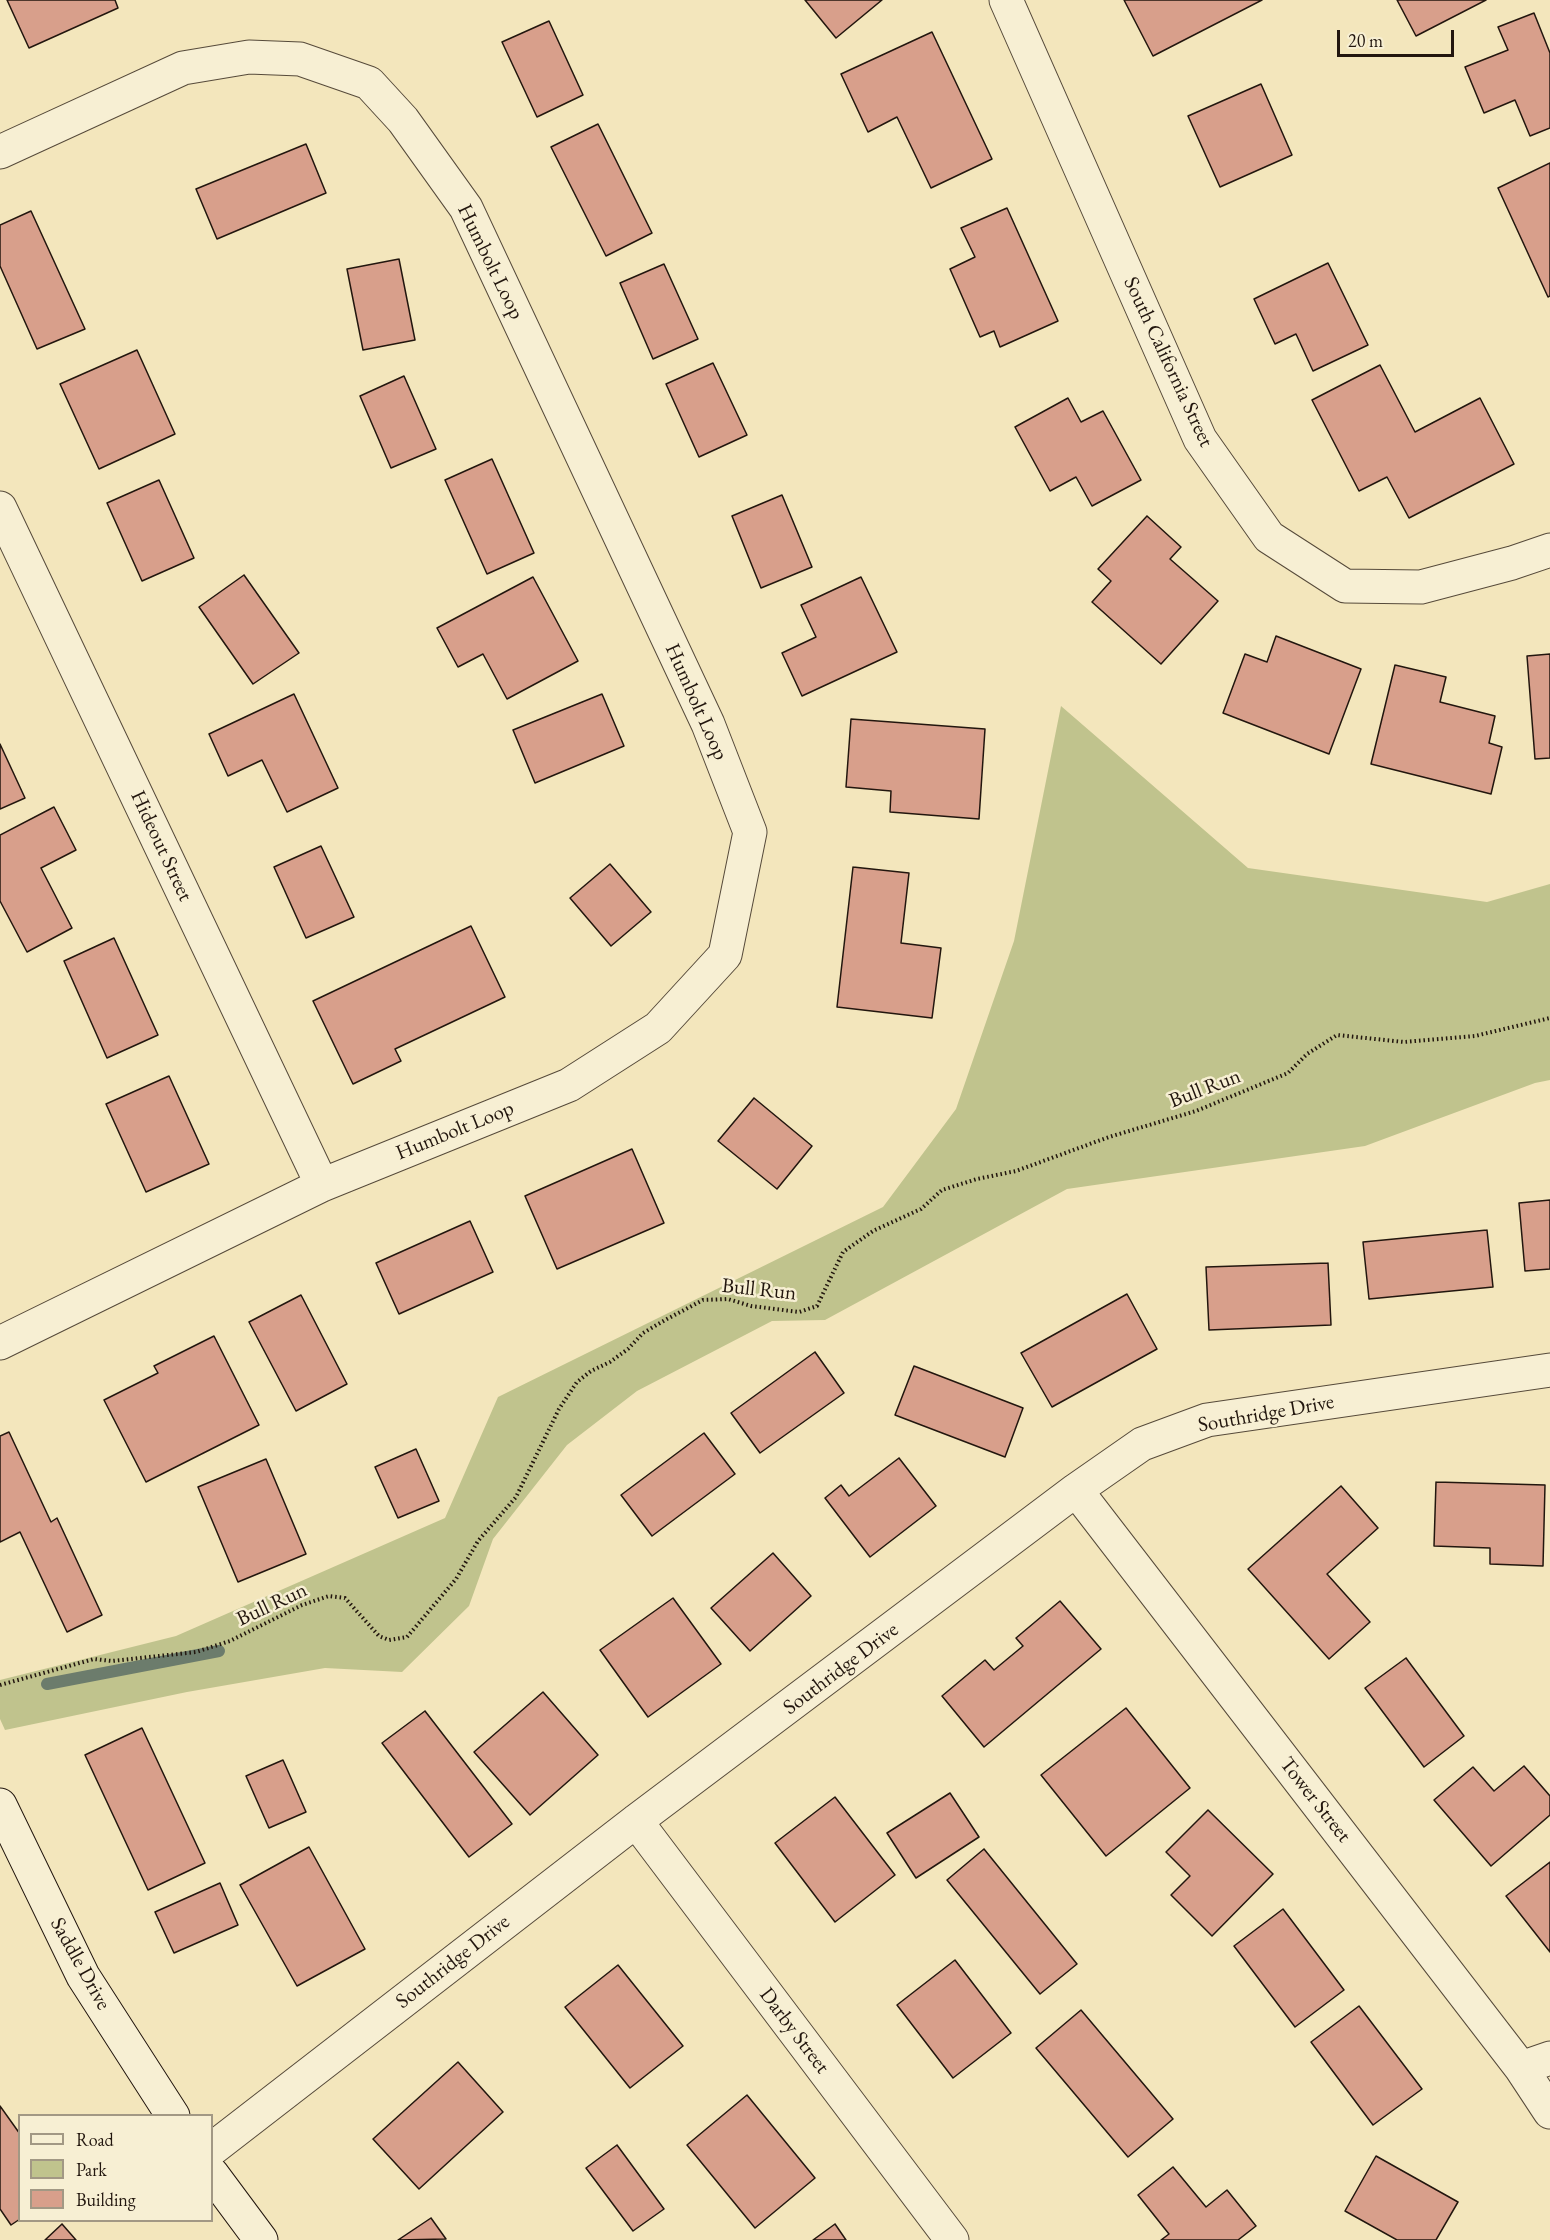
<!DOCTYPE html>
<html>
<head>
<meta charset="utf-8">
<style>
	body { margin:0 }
	#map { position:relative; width:1550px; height:2240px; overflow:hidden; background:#f3e6bc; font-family:"EB Garamond",serif }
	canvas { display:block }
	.legend { position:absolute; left:18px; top:2114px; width:195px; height:108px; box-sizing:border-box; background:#f7efd3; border:2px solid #a29884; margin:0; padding:8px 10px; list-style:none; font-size:18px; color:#22160e }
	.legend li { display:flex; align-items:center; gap:12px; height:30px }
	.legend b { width:30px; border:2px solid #a29884 }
	.scale { position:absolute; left:1337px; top:30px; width:117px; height:27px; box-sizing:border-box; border:3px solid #22160e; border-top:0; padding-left:8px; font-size:18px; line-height:21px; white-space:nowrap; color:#22160e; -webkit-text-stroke:4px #f7efd3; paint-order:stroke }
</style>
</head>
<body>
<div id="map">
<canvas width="1550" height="2240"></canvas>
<ul class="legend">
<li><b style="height:8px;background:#f7efd3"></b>Road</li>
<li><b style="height:16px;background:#c0c38d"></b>Park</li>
<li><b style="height:16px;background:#d89f8b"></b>Building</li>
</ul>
<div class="scale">20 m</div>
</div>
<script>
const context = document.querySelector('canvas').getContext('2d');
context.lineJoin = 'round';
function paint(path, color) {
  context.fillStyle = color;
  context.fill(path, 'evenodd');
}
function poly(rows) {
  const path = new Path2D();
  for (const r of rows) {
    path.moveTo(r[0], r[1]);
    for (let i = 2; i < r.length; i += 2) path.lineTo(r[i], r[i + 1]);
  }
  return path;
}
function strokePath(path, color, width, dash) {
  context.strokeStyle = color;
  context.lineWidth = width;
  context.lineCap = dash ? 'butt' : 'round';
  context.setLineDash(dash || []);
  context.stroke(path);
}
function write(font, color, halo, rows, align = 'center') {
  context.font = font + ' "EB Garamond",serif';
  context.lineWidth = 5;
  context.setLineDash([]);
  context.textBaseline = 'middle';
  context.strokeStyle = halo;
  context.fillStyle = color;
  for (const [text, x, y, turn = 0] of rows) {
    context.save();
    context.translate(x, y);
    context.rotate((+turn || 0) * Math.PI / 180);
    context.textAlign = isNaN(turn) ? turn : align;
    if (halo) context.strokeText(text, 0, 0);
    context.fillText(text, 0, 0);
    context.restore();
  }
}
paint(poly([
	[1061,706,1248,868,1487,902,1550,884,1550,1080,1535,1083,1365,1146,1067,1189,825,1320,772,1321,637,1391,567,1445,493,1539,469,1606,402,1672,325,1668,187,1692,5,1730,0,1719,0,1680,176,1636,445,1518,498,1397,883,1207,956,1109,1014,941]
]), '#c0c38d');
strokePath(poly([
	[47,1684,219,1651]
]), '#6c7c6c', 12);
const building = poly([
	[7,0,115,0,118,8,29,48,7,0],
	[805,0,882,0,836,38,805,0],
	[1124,0,1262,0,1153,56,1124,0],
	[1397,0,1486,0,1416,36,1397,0],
	[1534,13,1550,53,1550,128,1530,136,1515,100,1484,113,1465,67,1508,50,1498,27,1534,13],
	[549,21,583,95,537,117,502,42,549,21],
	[932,32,992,159,931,188,897,117,868,132,841,74,932,32],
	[1261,84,1292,155,1220,187,1188,116,1261,84],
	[598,124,652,233,606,256,551,147,598,124],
	[306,144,326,193,217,239,196,189,306,144],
	[1550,163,1550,296,1548,297,1498,188,1550,163],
	[1007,208,1058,321,1000,347,994,331,980,337,950,269,975,257,961,228,1007,208],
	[31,211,85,329,37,349,0,266,0,225,31,211],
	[399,259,415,340,363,350,347,269,399,259],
	[1328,263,1368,345,1313,371,1296,334,1275,344,1254,299,1328,263],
	[664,264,698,339,653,359,620,283,664,264],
	[137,350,175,434,99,469,60,384,137,350],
	[713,363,747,435,699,457,666,384,713,363],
	[1380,365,1415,432,1480,398,1514,464,1409,518,1387,477,1359,491,1312,400,1380,365],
	[404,376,436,449,391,468,360,396,404,376],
	[1068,398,1081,422,1103,411,1141,480,1092,506,1076,477,1050,491,1015,427,1068,398],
	[492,459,534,553,487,574,445,480,492,459],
	[159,480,194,558,142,581,107,503,159,480],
	[782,495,812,567,761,588,732,516,782,495],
	[1147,516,1181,547,1170,559,1218,601,1161,664,1092,602,1111,581,1098,569,1147,516],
	[244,575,299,653,253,684,199,607,244,575],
	[533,577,578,661,507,699,483,654,458,667,437,628,533,577],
	[861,577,897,652,802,696,782,653,816,637,801,605,861,577],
	[1276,636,1361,669,1329,754,1223,713,1245,654,1267,662,1276,636],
	[1550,654,1550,758,1535,759,1527,656,1550,654],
	[1395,665,1446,677,1440,702,1495,716,1489,743,1502,747,1491,794,1371,764,1395,665],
	[294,694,338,788,287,812,262,760,228,776,209,734,294,694],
	[602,694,624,746,535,783,513,730,602,694],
	[851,719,985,729,979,819,890,812,891,791,846,787,851,719],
	[0,744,25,798,0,809,0,744],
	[54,807,76,850,41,868,72,928,27,952,0,901,0,835,54,807],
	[321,846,354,917,306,938,274,867,321,846],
	[610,864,651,912,611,946,570,898,610,864],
	[853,867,909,873,901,943,941,948,932,1018,837,1007,853,867],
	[471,926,505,997,395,1049,401,1061,353,1084,313,1001,471,926],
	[114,938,158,1035,107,1058,64,961,114,938],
	[169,1076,209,1164,146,1192,106,1104,169,1076],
	[754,1098,812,1146,777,1189,718,1141,754,1098],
	[632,1149,664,1223,557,1269,525,1196,632,1149],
	[1550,1200,1550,1269,1525,1271,1519,1203,1550,1200],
	[470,1221,493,1272,399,1314,376,1263,470,1221],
	[1487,1230,1493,1287,1369,1299,1363,1242,1487,1230],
	[1328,1263,1331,1325,1209,1330,1206,1267,1328,1263],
	[1127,1294,1157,1349,1052,1407,1021,1353,1127,1294],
	[301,1295,347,1384,296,1411,249,1322,301,1295],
	[214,1336,259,1425,146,1482,104,1400,158,1373,154,1366,214,1336],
	[815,1352,844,1393,760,1453,731,1413,815,1352],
	[914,1366,1023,1408,1005,1457,895,1415,914,1366],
	[9,1432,51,1522,57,1518,102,1615,67,1632,20,1532,0,1542,0,1436,9,1432],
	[704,1433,735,1474,652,1536,621,1495,704,1433],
	[416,1449,439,1501,398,1518,375,1467,416,1449],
	[899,1458,936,1506,870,1557,825,1498,841,1485,849,1496,899,1458],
	[266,1459,306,1554,238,1582,198,1487,266,1459],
	[1436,1482,1545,1485,1543,1566,1490,1564,1490,1548,1434,1546,1436,1482],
	[1341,1486,1378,1528,1327,1574,1370,1622,1329,1659,1248,1569,1341,1486],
	[773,1553,811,1596,750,1651,711,1608,773,1553],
	[673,1598,721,1664,648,1717,600,1650,673,1598],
	[1060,1601,1101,1649,984,1747,942,1696,985,1660,994,1670,1023,1646,1016,1638,1060,1601],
	[1406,1658,1464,1736,1424,1767,1365,1688,1406,1658],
	[543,1692,598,1755,530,1815,474,1752,543,1692],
	[1126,1708,1190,1788,1106,1856,1041,1775,1126,1708],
	[425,1711,512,1824,469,1857,382,1743,425,1711],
	[142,1728,205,1863,148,1890,85,1755,142,1728],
	[283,1760,306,1812,269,1828,246,1776,283,1760],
	[1524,1766,1550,1796,1550,1815,1491,1866,1434,1800,1473,1767,1494,1791,1524,1766],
	[950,1793,979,1837,916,1878,887,1833,950,1793],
	[835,1797,895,1875,835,1922,775,1843,835,1797],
	[1208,1810,1273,1874,1212,1936,1171,1895,1190,1876,1166,1852,1208,1810],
	[309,1847,365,1949,297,1986,240,1885,309,1847],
	[984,1849,1077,1964,1040,1994,947,1880,984,1849],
	[1550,1862,1550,1952,1506,1896,1550,1862],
	[220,1883,238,1925,174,1953,155,1912,220,1883],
	[1283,1909,1344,1990,1295,2027,1234,1946,1283,1909],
	[955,1960,1011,2033,953,2078,897,2005,955,1960],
	[618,1965,683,2046,630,2088,565,2007,618,1965],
	[1359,2006,1422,2089,1373,2125,1311,2042,1359,2006],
	[1081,2010,1173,2119,1128,2157,1036,2048,1081,2010],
	[458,2062,503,2112,419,2189,373,2139,458,2062],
	[747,2095,815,2178,755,2228,687,2145,747,2095],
	[0,2106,20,2134,20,2219,11,2225,0,2209,0,2106],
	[617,2145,664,2209,633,2231,586,2168,617,2145],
	[1376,2156,1458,2202,1436,2240,1397,2240,1345,2211,1376,2156],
	[1173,2167,1206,2207,1227,2190,1256,2226,1238,2240,1161,2240,1169,2234,1138,2195,1173,2167],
	[431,2218,446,2239,398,2240,431,2218],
	[62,2224,76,2240,45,2240,62,2224],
	[835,2224,846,2240,813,2240,835,2224]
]);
paint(building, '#d89f8b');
strokePath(building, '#22160e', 1.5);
const street = poly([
	[1006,0,1200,439,1269,537,1345,586,1421,587,1512,563,1550,550],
	[0,152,183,68,249,57,300,59,369,83,403,120,466,208,708,724,750,832,725,955,658,1028,569,1085,322,1185,0,1343],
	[0,508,322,1185],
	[1076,1490,1521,2068,1550,2112],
	[636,1821,952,2240],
	[1521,2068,1550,2058],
	[212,2149,636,1821,1076,1490,1142,1444,1207,1420,1550,1370]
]);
const secondary = poly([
	[0,1805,83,1976,173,2116],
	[212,2174,261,2240]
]);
strokePath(street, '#564a3a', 35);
strokePath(secondary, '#22160e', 35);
strokePath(poly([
	[0,1685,94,1659,112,1661,196,1652,230,1641,302,1605,329,1596,345,1598,379,1636,389,1640,407,1637,456,1579,478,1541,516,1497,559,1409,577,1382,591,1371,610,1362,628,1349,643,1333,667,1319,703,1300,728,1299,751,1306,799,1312,817,1306,843,1252,873,1231,921,1209,942,1190,977,1179,1016,1171,1109,1137,1196,1111,1288,1073,1307,1054,1337,1035,1404,1042,1475,1036,1550,1018]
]), '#22160e', 4, [1.5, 3]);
strokePath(street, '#f7efd3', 33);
strokePath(secondary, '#f7efd3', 33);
write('21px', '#22160e', '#f7efd3', [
	["Humbolt Loop",490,262,64],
	["South California Street",1168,362,65],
	["Humbolt Loop",696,702,66],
	["Hideout Street",161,846,65],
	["Bull Run",1205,1089,-21],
	["Humbolt Loop",455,1131,-22],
	["Bull Run",759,1290,6],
	["Southridge Drive",1266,1414,-10],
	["Bull Run",272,1605,-25],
	["Southridge Drive",841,1669,-37],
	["Tower Street",1315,1800,52],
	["Southridge Drive",453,1962,-38],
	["Saddle Drive",80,1964,61],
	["Darby Street",794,2031,53]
]);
</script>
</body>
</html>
